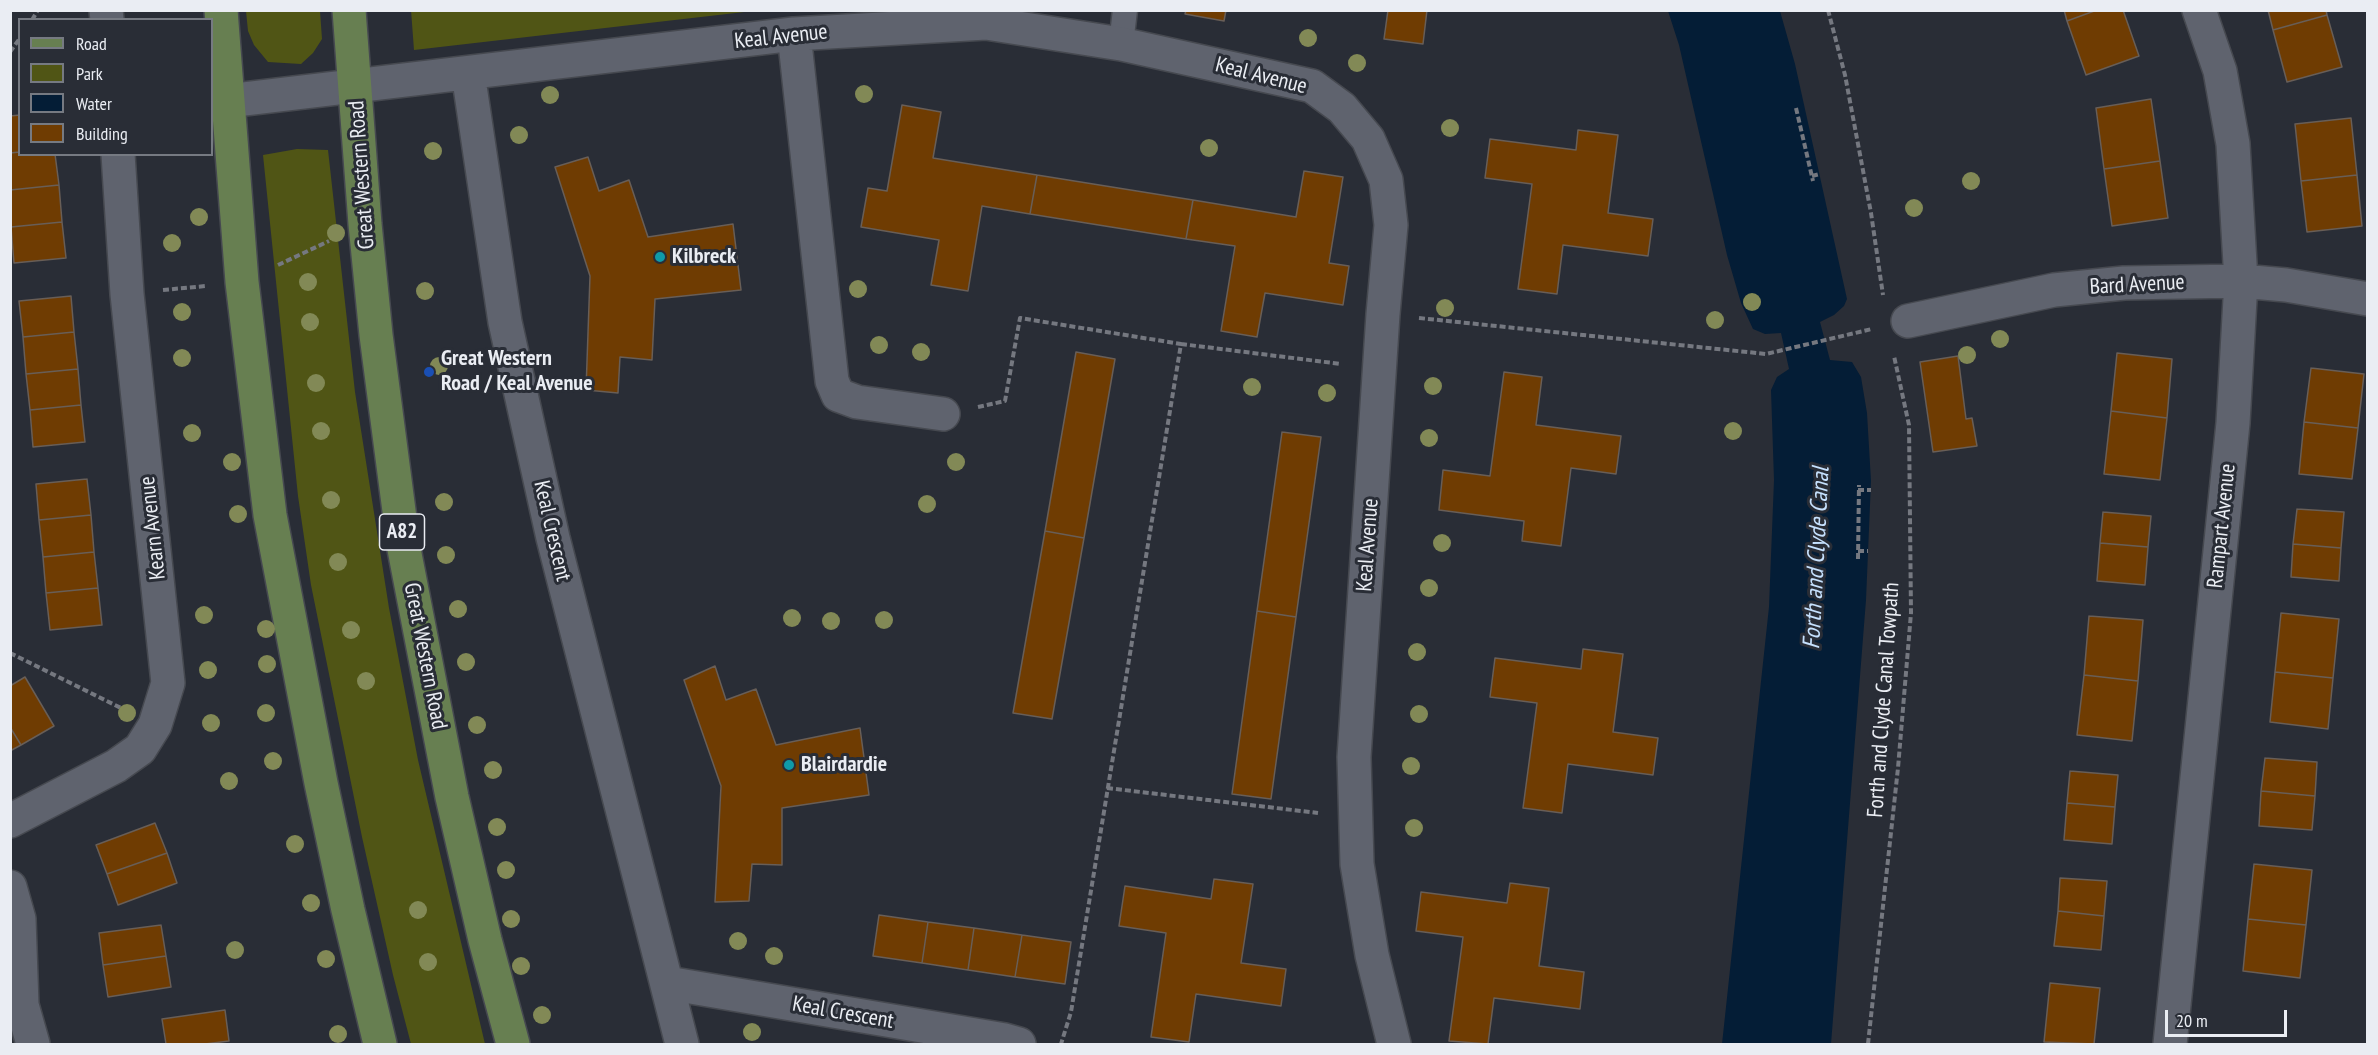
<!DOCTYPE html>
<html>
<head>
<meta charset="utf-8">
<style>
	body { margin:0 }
	#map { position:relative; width:2378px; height:1055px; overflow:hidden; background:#292d36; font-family:"PT Sans Narrow",sans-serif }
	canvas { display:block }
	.frame { position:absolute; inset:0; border:12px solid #eaedf3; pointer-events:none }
	.legend { position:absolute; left:18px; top:18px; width:195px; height:138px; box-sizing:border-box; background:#292d36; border:2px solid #767a82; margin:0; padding:8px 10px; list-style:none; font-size:18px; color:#eaedf3 }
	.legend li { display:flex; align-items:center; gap:12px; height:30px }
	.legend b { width:30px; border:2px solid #767a82 }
	.scale { position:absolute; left:2165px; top:1010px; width:122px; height:27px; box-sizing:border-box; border:3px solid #eaedf3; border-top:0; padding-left:8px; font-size:18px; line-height:21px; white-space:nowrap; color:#eaedf3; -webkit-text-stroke:4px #292d36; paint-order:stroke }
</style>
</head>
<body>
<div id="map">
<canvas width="2378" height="1055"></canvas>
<div class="frame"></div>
<ul class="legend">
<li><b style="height:8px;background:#677f51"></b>Road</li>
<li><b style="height:16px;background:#505515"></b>Park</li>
<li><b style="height:16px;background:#041d36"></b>Water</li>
<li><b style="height:16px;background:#6f3c02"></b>Building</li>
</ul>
<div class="scale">20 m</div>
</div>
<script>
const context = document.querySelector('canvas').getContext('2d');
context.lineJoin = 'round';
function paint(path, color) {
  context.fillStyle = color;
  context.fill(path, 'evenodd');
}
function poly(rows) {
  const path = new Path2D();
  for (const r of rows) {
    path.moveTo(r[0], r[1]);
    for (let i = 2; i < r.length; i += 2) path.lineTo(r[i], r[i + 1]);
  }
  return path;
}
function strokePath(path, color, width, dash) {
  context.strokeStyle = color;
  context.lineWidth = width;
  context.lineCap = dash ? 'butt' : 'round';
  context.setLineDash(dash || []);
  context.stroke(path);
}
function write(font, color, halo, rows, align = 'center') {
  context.font = font + ' "PT Sans Narrow",sans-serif';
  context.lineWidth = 6;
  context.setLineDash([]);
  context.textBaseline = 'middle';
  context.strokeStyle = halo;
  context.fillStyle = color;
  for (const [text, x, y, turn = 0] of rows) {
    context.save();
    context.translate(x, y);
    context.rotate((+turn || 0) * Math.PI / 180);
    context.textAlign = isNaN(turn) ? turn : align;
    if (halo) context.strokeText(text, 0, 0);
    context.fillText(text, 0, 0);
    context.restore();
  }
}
paint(poly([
	[411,10,753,10,753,11,414,50],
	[246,11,320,11,322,39,313,53,301,64,268,62,254,45,248,31],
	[297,149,328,150,355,392,389,608,418,760,485,1044,411,1044,393,975,362,837,311,585,298,496,263,155]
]), '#505515');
paint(poly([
	[1668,11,1780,11,1795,64,1847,299,1844,306,1834,315,1820,322,1830,360,1852,362,1861,377,1867,413,1871,481,1866,600,1831,1044,1722,1044,1769,607,1774,480,1771,390,1777,377,1789,369,1781,333,1765,334,1753,329,1741,303,1727,255,1679,45]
]), '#041d36');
const building = poly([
	[1186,10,1226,10,1224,21,1185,14,1186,10],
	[1388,10,1427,10,1423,44,1384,39,1388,10],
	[2064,10,2097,10,2067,21,2064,10],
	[2097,10,2123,10,2139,56,2086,75,2067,21,2097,10],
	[2268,10,2326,10,2327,15,2273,30,2268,10],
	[2327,15,2342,67,2287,82,2273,30,2327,15],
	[2151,99,2160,161,2104,169,2096,108,2151,99],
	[902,105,941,112,933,158,1037,175,1030,214,982,206,968,291,931,285,939,240,861,227,868,188,887,191,902,105],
	[20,115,20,152,10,153,10,116,20,115],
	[2351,118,2357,175,2301,181,2295,124,2351,118],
	[1578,130,1618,135,1608,213,1653,219,1648,256,1563,245,1557,294,1518,289,1532,184,1485,178,1490,139,1576,150,1578,130],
	[20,152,20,154,55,154,59,185,10,190,10,153,20,152],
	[588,157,599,191,629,180,648,237,733,224,741,290,655,299,652,360,620,357,618,393,586,390,590,276,555,167,588,157],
	[2160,161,2168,218,2112,226,2104,169,2160,161],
	[1304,171,1343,177,1329,263,1349,266,1343,305,1265,293,1257,337,1221,331,1235,246,1186,239,1193,200,1296,217,1304,171],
	[1037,175,1193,200,1186,239,1030,214,1037,175],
	[2357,175,2362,226,2307,232,2301,181,2357,175],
	[59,185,62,222,11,227,10,190,59,185],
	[62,222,66,258,14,263,11,227,62,222],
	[71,296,74,332,23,337,19,301,71,296],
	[74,332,78,369,26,374,23,337,74,332],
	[1076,352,1115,359,1084,538,1045,531,1076,352],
	[2117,353,2172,359,2167,418,2111,411,2117,353],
	[1958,356,1966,419,1972,418,1977,446,1933,452,1920,362,1958,356],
	[2311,368,2364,374,2358,428,2304,422,2311,368],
	[78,369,81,405,30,410,26,374,78,369],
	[1504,372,1542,377,1536,425,1621,436,1616,474,1571,468,1561,546,1522,541,1524,521,1439,510,1443,470,1490,476,1504,372],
	[81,405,85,442,33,447,30,410,81,405],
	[2111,411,2167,418,2160,480,2104,474,2111,411],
	[2304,422,2358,428,2352,479,2299,474,2304,422],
	[1282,432,1321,437,1296,617,1257,611,1282,432],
	[87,479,91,515,39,520,36,484,87,479],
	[2297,509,2344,512,2341,548,2293,544,2297,509],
	[2103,512,2151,516,2148,547,2100,543,2103,512],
	[91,515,94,552,43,557,39,520,91,515],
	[1045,531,1084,538,1052,719,1013,713,1045,531],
	[2100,543,2148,547,2145,585,2097,581,2100,543],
	[2293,544,2341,548,2339,581,2291,577,2293,544],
	[94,552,98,588,46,593,43,557,94,552],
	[98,588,102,625,50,630,46,593,98,588],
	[1257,611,1296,617,1271,799,1232,794,1257,611],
	[2281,613,2339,619,2333,678,2275,672,2281,613],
	[2089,616,2143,620,2138,681,2084,675,2089,616],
	[1583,649,1623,654,1613,732,1658,738,1653,775,1568,764,1562,813,1523,808,1537,703,1490,697,1495,658,1581,669,1583,649],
	[715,666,726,700,756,689,776,745,860,728,869,795,782,808,782,865,752,864,749,901,715,902,721,786,684,680,715,666],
	[2275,672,2333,678,2328,729,2270,722,2275,672],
	[2084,675,2138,681,2132,741,2077,735,2084,675],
	[25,677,54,726,21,745,10,727,10,686,25,677],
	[10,727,21,745,10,751,10,727],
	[2265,758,2317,762,2315,796,2261,791,2265,758],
	[2070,771,2118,775,2115,807,2067,803,2070,771],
	[2261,791,2315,796,2312,830,2259,826,2261,791],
	[2067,803,2115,807,2112,844,2064,840,2067,803],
	[155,823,167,853,107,874,96,845,155,823],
	[167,853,177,883,118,905,107,874,167,853],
	[2254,864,2312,870,2306,925,2248,919,2254,864],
	[2060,878,2107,881,2104,916,2058,911,2060,878],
	[1214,879,1253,884,1241,963,1286,969,1281,1006,1196,994,1189,1042,1151,1037,1166,933,1119,926,1125,886,1211,899,1214,879],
	[1510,883,1549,888,1539,966,1584,972,1580,1009,1494,998,1488,1044,1449,1041,1463,937,1416,931,1421,892,1507,903,1510,883],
	[2058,911,2104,916,2101,950,2054,946,2058,911],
	[879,915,928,922,922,963,873,956,879,915],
	[2248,919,2306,925,2300,978,2243,971,2248,919],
	[928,922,974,928,968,970,922,963,928,922],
	[161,925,166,956,103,965,99,933,161,925],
	[974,928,1022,935,1015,977,968,970,974,928],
	[1022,935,1071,942,1065,984,1015,977,1022,935],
	[166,956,171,987,108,997,103,965,166,956],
	[2050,983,2100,988,2094,1044,2044,1042,2050,983],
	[225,1010,229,1041,205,1044,166,1044,162,1019,225,1010]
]);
paint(building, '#6f3c02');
strokePath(building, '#685e57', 1.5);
const lane = poly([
	[1121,44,1125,10]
]);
const street = poly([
	[106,10,107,20],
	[794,34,832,381,838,395,857,402,943,414],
	[468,73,505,322,553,538,682,1044],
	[227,101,794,34,986,23,1121,44,1312,86,1342,108,1368,139,1386,180,1391,225,1383,314,1354,757,1357,864,1372,955,1394,1044],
	[1908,321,2054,290,2124,283,2241,281,2286,285,2368,299],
	[10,821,116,766,140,749,155,725,168,683,127,294,118,154],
	[10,887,19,919,22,1005,33,1044],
	[667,983,1005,1040,1019,1044],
	[2170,1044,2233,423,2241,281,2233,144,2220,71,2199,10]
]);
const primary = poly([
	[221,10,242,282,270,515,321,783,348,910,380,1044],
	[349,10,365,224,376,335,404,549,452,797,485,940,513,1044]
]);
strokePath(lane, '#464950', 27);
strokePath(street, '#464950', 36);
strokePath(primary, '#464950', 36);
strokePath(poly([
	[1828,10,1845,75,1871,213,1883,295],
	[32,20,38,10],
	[10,52,20,38],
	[1796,108,1813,181],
	[1812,176,1820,174],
	[278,265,329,241],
	[163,290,206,286],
	[1419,318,1766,354,1872,329],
	[1181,344,1341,364],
	[978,407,1005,401,1020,318,1181,344,1071,1012,1061,1044],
	[1858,490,1871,490],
	[1858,551,1868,551],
	[1858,559,1859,485],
	[10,653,123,709],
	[1107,788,1318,813],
	[1868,1044,1898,768,1911,613,1909,425,1894,356]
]), '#757880', 4, [6, 3]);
strokePath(lane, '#5f636e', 24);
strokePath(street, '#5f636e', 33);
strokePath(primary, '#677f51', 33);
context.fillStyle = '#828956';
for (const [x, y] of [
	[1308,38],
	[1357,63],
	[864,94],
	[550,95],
	[1450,128],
	[519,135],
	[1209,148],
	[433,151],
	[1971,181],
	[1914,208],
	[199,217],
	[336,233],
	[172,243],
	[308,282],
	[858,289],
	[425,291],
	[1752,302],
	[1445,308],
	[182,312],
	[1715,320],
	[310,322],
	[2000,339],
	[879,345],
	[921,352],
	[1967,355],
	[182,358],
	[439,366],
	[316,383],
	[1433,386],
	[1252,387],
	[1327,393],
	[321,431],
	[1733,431],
	[192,433],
	[1429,438],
	[232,462],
	[956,462],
	[331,500],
	[444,502],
	[927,504],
	[238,514],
	[1442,543],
	[446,555],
	[338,562],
	[1429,588],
	[458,609],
	[204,615],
	[792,618],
	[884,620],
	[831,621],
	[266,629],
	[351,630],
	[1417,652],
	[466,662],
	[267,664],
	[208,670],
	[366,681],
	[127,713],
	[266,713],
	[1419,714],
	[211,723],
	[477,725],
	[273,761],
	[1411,766],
	[493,770],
	[229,781],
	[497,827],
	[1414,828],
	[295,844],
	[506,870],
	[311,903],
	[418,910],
	[511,919],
	[738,941],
	[235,950],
	[774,956],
	[326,959],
	[428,962],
	[521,966],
	[542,1015],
	[752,1032],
	[338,1034]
]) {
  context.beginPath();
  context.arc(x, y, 9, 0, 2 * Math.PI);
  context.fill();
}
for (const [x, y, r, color] of [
	[660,257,6,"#0f9aa8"],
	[429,372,6,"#1a4fb4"],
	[789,765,6,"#0f9aa8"]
]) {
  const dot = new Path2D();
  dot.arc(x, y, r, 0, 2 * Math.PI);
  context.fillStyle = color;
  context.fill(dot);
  strokePath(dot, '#292d36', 2);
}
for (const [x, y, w] of [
	[402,532,45]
]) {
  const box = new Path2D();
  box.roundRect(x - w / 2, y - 18, w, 36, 4.5);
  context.fillStyle = '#292d36';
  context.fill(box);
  strokePath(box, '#eaedf3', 1.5);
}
write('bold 21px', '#eaedf3', null, [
	["A82",402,532]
]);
write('22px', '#eaedf3', '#292d36', [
	["Keal Avenue",781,37,-6],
	["Keal Avenue",1261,76,14],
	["Great Western Road",362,175,-94],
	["Bard Avenue",2137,285,-3],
	["Rampart Avenue",2222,526,-84],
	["Kearn Avenue",153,528,-96],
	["Keal Crescent",552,531,77],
	["Keal Avenue",1368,545,-86],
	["Great Western Road",425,656,79],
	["Forth and Clyde Canal Towpath",1884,700,-86],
	["Keal Crescent",843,1013,10]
]);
write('bold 22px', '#eaedf3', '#292d36', [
	["Kilbreck",672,257],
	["Great Western",441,359],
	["Road / Keal Avenue",441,384],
	["Blairdardie",801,765]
], 'left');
write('italic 24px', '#c6e1fe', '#292d36', [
	["Forth and Clyde Canal",1817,558,-87]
]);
</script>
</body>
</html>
